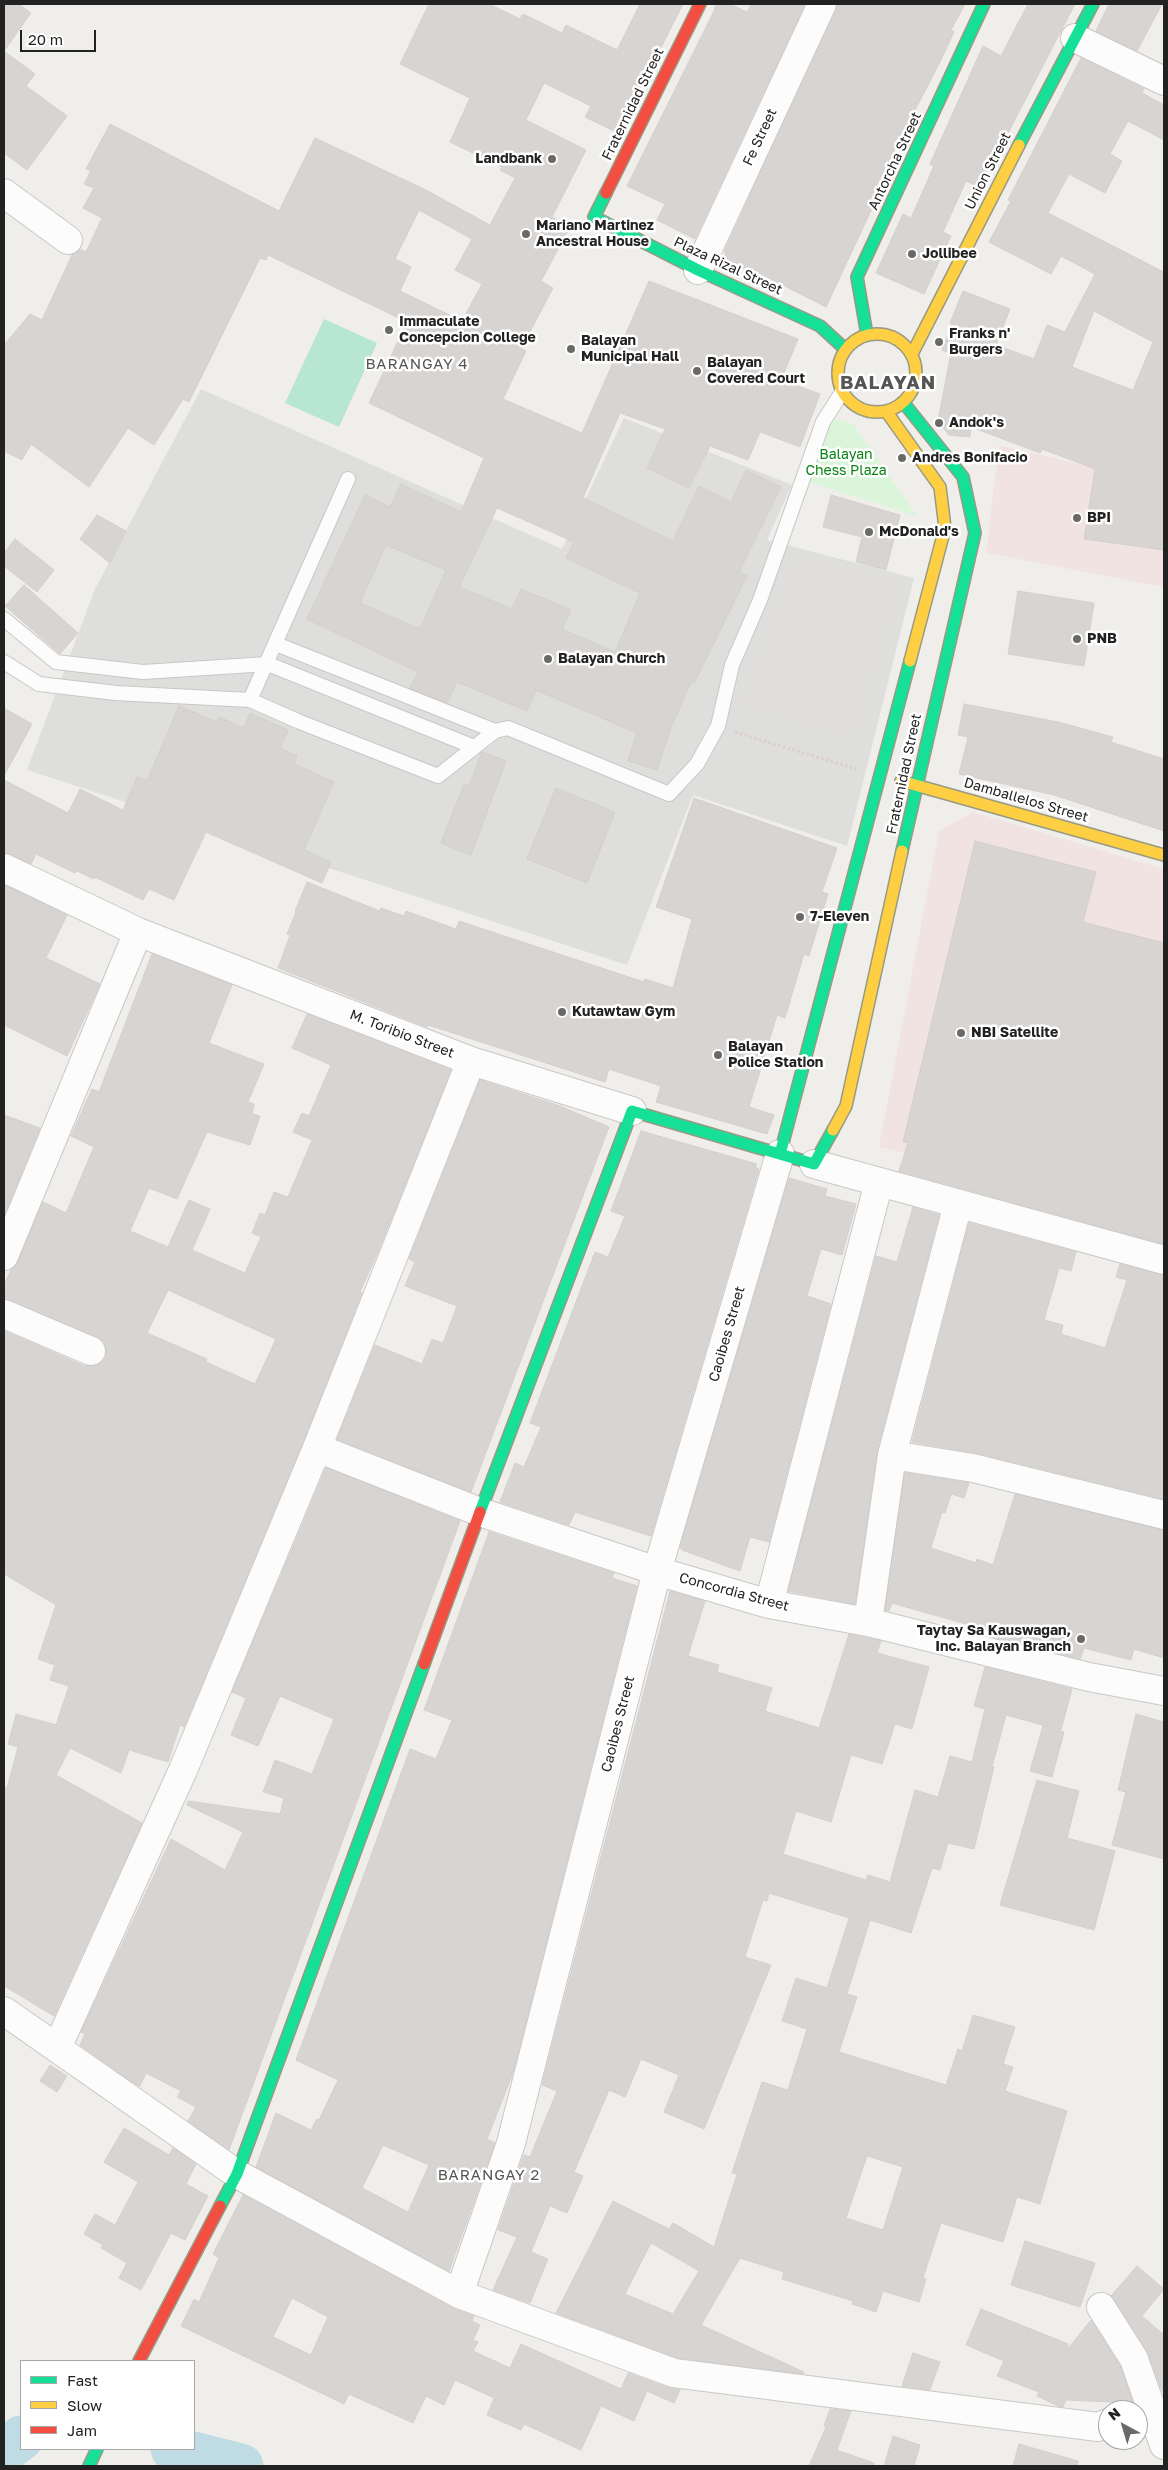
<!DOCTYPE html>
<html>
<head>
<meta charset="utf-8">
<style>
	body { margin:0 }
	#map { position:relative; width:1168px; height:2470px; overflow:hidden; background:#f0eeeb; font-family:"Golos Text",sans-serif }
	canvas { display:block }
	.frame { position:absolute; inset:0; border:5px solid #222; pointer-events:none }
	.legend { position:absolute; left:20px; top:2360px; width:175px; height:90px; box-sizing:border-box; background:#fff; border:1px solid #a7a7a7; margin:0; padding:6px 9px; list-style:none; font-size:15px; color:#222 }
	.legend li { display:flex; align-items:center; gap:10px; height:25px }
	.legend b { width:25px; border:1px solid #a7a7a7 }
	.north { position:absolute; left:1098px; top:2400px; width:50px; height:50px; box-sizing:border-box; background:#fff; border:1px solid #a7a7a7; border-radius:50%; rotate:321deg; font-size:14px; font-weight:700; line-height:20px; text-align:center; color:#222 }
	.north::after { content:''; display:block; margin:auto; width:18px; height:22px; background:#6a6968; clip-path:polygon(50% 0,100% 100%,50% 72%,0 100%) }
	.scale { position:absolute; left:20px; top:30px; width:76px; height:22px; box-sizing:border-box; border:2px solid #222; border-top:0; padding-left:6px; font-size:15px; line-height:18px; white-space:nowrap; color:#222; -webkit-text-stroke:4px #fff; paint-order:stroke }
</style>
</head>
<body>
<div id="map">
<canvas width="1168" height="2470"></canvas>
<div class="frame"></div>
<ul class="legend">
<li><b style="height:6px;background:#16e098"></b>Fast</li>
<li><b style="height:6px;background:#ffcf43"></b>Slow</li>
<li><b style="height:6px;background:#f24e42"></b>Jam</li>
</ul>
<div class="north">N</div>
<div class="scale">20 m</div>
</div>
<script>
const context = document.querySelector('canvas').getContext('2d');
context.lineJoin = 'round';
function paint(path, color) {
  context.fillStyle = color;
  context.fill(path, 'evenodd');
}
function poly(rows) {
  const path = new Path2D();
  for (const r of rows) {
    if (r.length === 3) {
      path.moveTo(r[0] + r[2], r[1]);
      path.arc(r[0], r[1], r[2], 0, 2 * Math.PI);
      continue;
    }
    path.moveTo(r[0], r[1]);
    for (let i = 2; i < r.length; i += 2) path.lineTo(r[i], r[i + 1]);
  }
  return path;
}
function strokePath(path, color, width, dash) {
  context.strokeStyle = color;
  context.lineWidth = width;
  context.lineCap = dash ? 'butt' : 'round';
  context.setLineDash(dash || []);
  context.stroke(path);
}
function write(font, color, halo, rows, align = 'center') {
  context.font = font + ' "Golos Text",sans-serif';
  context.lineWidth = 5;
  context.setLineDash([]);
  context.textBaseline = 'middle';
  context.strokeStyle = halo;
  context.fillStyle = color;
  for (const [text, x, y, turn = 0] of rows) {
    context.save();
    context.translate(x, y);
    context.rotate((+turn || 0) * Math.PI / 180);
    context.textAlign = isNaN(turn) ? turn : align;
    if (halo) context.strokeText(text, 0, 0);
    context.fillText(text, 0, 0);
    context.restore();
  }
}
paint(poly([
	[999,445,1164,484,1164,587,986,553],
	[973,812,1164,869,1164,1212,879,1147,939,831]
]), '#f1e3e1');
paint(poly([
	[201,389,562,549,624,418,792,485,767,540,914,578,847,846,693,795,627,965,27,770,95,589]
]), '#dededc');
paint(poly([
	[833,418,853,424,917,516,809,482]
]), '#daf5da');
paint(poly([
	[324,319,377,343,339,427,285,403]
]), '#b7e6d2');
paint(poly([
	[793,550,907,580,856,746,735,704]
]), '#e0dfde');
strokePath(poly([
	[173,2449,241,2466],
	[4,2451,21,2438]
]), '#bfdbe3', 45);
const building = poly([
	[4,4,19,4,31,13,4,51,4,4],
	[429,4,489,4,520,19,523,14,562,33,566,25,617,50,640,4,683,4,618,133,585,117,591,106,544,83,526,120,586,150,552,217,570,227,541,281,553,288,521,349,526,351,503,399,582,433,649,281,798,339,781,380,820,394,800,447,760,432,748,460,710,446,689,488,647,468,665,429,620,413,583,498,673,541,699,486,731,502,746,470,781,487,739,572,747,576,694,683,691,682,671,727,657,770,628,761,637,733,536,690,527,711,457,682,447,703,410,688,418,672,307,619,365,495,390,507,401,484,461,512,484,458,369,403,407,322,268,255,266,260,260,258,189,402,183,399,154,445,128,428,89,487,31,444,22,460,4,451,4,345,30,314,42,320,72,255,80,249,86,252,102,218,83,208,94,188,84,184,91,171,86,169,110,124,279,211,315,138,426,190,490,225,515,178,500,170,502,167,450,142,470,98,400,64,429,4],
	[419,210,472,239,455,270,482,284,462,321,400,291,411,267,395,259,419,210],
	[497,508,574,542,566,558,640,593,615,652,562,629,571,610,521,589,512,609,459,587,497,508],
	[386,545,446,570,420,629,360,603,386,545],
	[716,4,730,4,747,12,751,4,805,4,695,239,657,220,665,204,627,186,714,11,716,4],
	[837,4,965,4,951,30,954,32,939,64,886,166,888,167,874,197,875,202,826,307,757,272,756,275,723,258,726,253,724,252,837,4],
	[1028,4,1075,4,980,187,966,181,943,232,951,236,924,294,876,273,903,214,911,218,934,166,930,164,983,46,1001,56,1028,4],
	[1109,4,1162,4,1137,51,1096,31,1109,4],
	[4,51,35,74,26,86,67,116,27,170,4,153,4,51],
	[1081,58,1144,89,1142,93,1164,105,1164,140,1128,121,1110,154,1122,161,1105,193,1069,174,1048,213,1164,272,1164,550,1084,539,1095,469,1042,449,1040,453,971,427,970,437,949,435,938,421,951,353,942,350,952,324,950,323,963,291,1010,309,996,345,1034,359,1047,325,1065,332,1095,274,1061,256,1051,274,989,242,1011,201,1008,200,1081,58],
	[1094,311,1153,342,1133,390,1072,367,1094,311],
	[831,495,900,515,886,570,856,562,862,537,823,527,831,495],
	[97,515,126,531,110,563,80,539,97,515],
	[15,539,54,570,37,592,4,566,4,553,15,539],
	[24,585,78,633,60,654,5,606,24,585],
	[1018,591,1094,603,1084,666,1008,654,1018,591],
	[964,704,1058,722,1113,737,1111,742,1164,759,1164,831,1054,795,959,774,968,737,958,735,964,704],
	[179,706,217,722,219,717,244,728,250,713,288,730,280,748,297,756,294,764,334,782,304,850,331,862,322,883,206,832,174,900,149,889,143,900,95,877,94,879,77,871,75,873,36,854,31,864,4,853,4,780,68,813,80,789,123,810,137,777,147,781,179,706],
	[4,708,32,724,4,776,4,708],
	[482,752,506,761,471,855,441,843,464,785,469,786,482,752],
	[556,788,615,812,587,883,527,859,556,788],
	[694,798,837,848,822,892,828,894,809,956,804,954,785,1018,777,1015,749,1107,774,1115,767,1134,656,1102,661,1086,609,1069,605,1082,428,1025,427,1027,278,968,290,935,287,934,296,912,295,911,307,882,380,911,381,908,404,916,406,911,456,929,459,921,644,982,645,979,673,988,692,919,656,907,694,798],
	[975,841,1096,872,1083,922,1164,943,1164,1244,899,1171,908,1143,903,1142,975,841],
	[4,885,67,915,46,958,100,984,67,1056,4,1025,4,885],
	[152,954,232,985,209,1043,264,1064,248,1102,254,1104,252,1114,260,1116,250,1145,207,1132,177,1199,149,1188,130,1231,168,1247,189,1200,210,1209,192,1250,245,1273,261,1237,252,1233,260,1213,265,1215,274,1192,288,1197,312,1140,293,1132,302,1113,309,1116,331,1065,292,1048,307,1014,451,1070,380,1247,360,1292,362,1293,303,1442,184,1727,180,1725,168,1762,129,1750,121,1773,70,1748,56,1775,142,1823,54,2016,4,1986,4,1788,7,1788,18,1747,8,1744,16,1714,56,1725,69,1686,50,1680,55,1665,38,1659,56,1605,4,1574,4,1331,85,1366,93,1366,101,1363,106,1357,106,1350,104,1342,97,1337,4,1299,4,1285,11,1270,18,1262,43,1202,66,1213,94,1147,71,1136,92,1089,99,1092,152,954],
	[168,1290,276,1339,255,1384,206,1362,207,1359,147,1333,168,1290],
	[480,1080,560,1106,609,1127,471,1492,337,1439,375,1345,422,1364,432,1339,443,1343,457,1306,405,1286,415,1262,409,1259,480,1080],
	[4,1115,40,1128,4,1216,4,1115],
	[641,1131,757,1164,755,1167,759,1169,651,1536,575,1512,569,1525,500,1502,515,1463,524,1467,541,1427,530,1423,595,1252,608,1257,625,1216,611,1211,641,1131],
	[789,1178,827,1189,825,1196,856,1204,842,1255,821,1249,807,1296,831,1304,769,1542,750,1537,740,1571,682,1550,680,1547,789,1178],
	[913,1207,939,1215,877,1451,855,1604,788,1591,876,1256,897,1262,913,1207],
	[969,1223,1076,1252,1071,1271,1059,1268,1044,1320,1063,1325,1061,1334,1105,1348,1127,1280,1116,1277,1120,1264,1164,1275,1164,1499,977,1453,912,1442,969,1223],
	[326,1468,460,1521,229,2150,188,2121,196,2107,177,2097,181,2091,146,2073,140,2086,135,2084,80,2045,85,2034,81,2032,171,1839,225,1870,243,1832,187,1805,188,1801,280,1814,284,1798,263,1792,275,1760,312,1774,334,1719,280,1696,258,1746,231,1735,246,1698,232,1692,326,1468],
	[905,1473,969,1483,964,1498,951,1494,945,1513,942,1512,931,1548,976,1563,977,1559,993,1565,1015,1494,1164,1530,1164,1658,1134,1649,1131,1660,1084,1648,1080,1659,993,1637,994,1632,892,1603,889,1611,885,1610,905,1473],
	[489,1532,614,1573,612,1578,637,1586,513,2073,487,2139,495,2143,449,2271,256,2167,276,2113,311,2130,317,2119,319,2120,338,2080,296,2060,410,1749,436,1759,452,1720,424,1710,489,1532],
	[383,2145,429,2165,408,2212,362,2188,383,2145],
	[670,1591,705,1601,688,1656,719,1665,717,1672,772,1688,765,1711,819,1728,849,1634,881,1641,877,1653,929,1667,912,1729,895,1724,882,1764,851,1755,831,1822,796,1811,783,1854,866,1880,868,1875,890,1882,915,1790,938,1797,950,1756,972,1762,985,1709,974,1706,985,1667,1072,1689,1061,1730,1006,1715,992,1767,994,1767,974,1849,948,1843,940,1870,932,1868,911,1933,870,1920,847,1994,857,1997,839,2052,946,2085,958,2049,962,2051,973,2015,1015,2027,1003,2064,1013,2067,1005,2091,1067,2111,1040,2204,1017,2197,1003,2242,941,2223,923,2278,926,2279,919,2302,883,2291,876,2312,852,2304,853,2301,782,2279,784,2272,740,2258,701,2325,804,2372,803,2374,678,2358,556,2313,613,2201,669,2229,673,2223,714,2247,737,2174,732,2173,762,2082,788,2090,807,2029,782,2021,796,1978,827,1988,849,1918,769,1893,767,1901,763,1900,745,1957,771,1965,704,2129,664,2112,679,2075,641,2059,625,2097,609,2090,574,2172,583,2176,567,2213,550,2206,531,2252,548,2259,530,2303,493,2290,517,2237,498,2230,524,2155,530,2157,557,2091,542,2085,670,1591],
	[867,2156,903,2167,883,2230,846,2218,867,2156],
	[651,2243,699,2271,673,2314,625,2294,651,2243],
	[1136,1714,1164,1722,1164,1859,1112,1845,1126,1792,1118,1790,1136,1714],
	[1043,1726,1064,1732,1052,1777,1030,1771,1043,1726],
	[1037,1780,1079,1791,1067,1838,1115,1851,1094,1930,1000,1905,1037,1780],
	[50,2065,67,2076,57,2092,40,2081,50,2065],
	[124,2128,169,2155,173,2148,196,2164,186,2184,208,2196,185,2240,171,2233,141,2290,119,2278,127,2263,101,2248,103,2245,84,2234,95,2214,115,2225,138,2182,104,2162,124,2128],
	[243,2195,452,2308,474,2316,472,2321,480,2325,473,2340,478,2342,473,2351,510,2368,521,2344,621,2389,628,2373,669,2388,680,2390,674,2403,647,2391,634,2421,601,2406,581,2450,524,2424,521,2430,487,2415,494,2398,455,2380,444,2405,426,2396,413,2423,349,2394,344,2404,181,2326,194,2299,199,2302,219,2258,213,2254,243,2195],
	[292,2298,328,2317,311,2355,273,2337,292,2298],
	[1025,2241,1095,2263,1080,2307,1011,2285,1025,2241],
	[1137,2266,1164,2289,1142,2316,1164,2335,1164,2389,1162,2391,1147,2351,1111,2296,1137,2266],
	[981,2309,1068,2344,1067,2350,1091,2320,1120,2366,1133,2403,1066,2400,1063,2407,1058,2406,1037,2396,1039,2392,997,2376,1004,2361,966,2345,981,2309],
	[913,2353,940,2362,930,2390,902,2386,913,2353],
	[830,2409,851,2411,837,2450,874,2463,873,2466,809,2466,826,2427,824,2426,830,2409],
	[893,2436,920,2445,914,2466,884,2466,893,2436],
	[1019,2444,1078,2461,1077,2466,1013,2466,1019,2444]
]);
paint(building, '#d7d4d2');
strokePath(building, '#d3d0cc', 1);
const lane = poly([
	[4,619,56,662,143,672,268,664,474,747],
	[276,644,495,731],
	[4,662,39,684,116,693,250,700,300,722,438,776,495,731,508,728,669,794,697,764,718,726,732,665,760,600,823,422,842,392],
	[250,700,348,479]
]);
const street = poly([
	[1075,38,1164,81],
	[4,193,68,240],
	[698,270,822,4],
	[4,868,138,932,471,1061,632,1111],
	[814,1164,1164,1260],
	[4,1256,138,932],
	[4,1314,91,1351],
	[317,1448,480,1512,657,1571,769,1604,868,1622,1089,1677,1164,1691],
	[892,1455,973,1468,1164,1515],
	[769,1604,879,1182],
	[868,1622,892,1455,958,1204],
	[4,2011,237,2174,459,2294,674,2373,1098,2427,1108,2423],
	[57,2048,183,1770,317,1448,471,1061],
	[459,2294,511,2143,657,1571,780,1154],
	[1101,2307,1134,2359,1164,2445]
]);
const fast = poly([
	[1019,145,1093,4],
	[606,193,594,217,698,270,820,326,845,349],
	[867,335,857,277,984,4],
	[902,851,975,533,963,477,903,402],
	[780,1154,910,661],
	[480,1512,632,1111,814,1164,833,1130],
	[220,2206,237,2174,424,1664],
	[89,2466,97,2449]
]);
const slow = poly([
	[877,373,39],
	[912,354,1019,145],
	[886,411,940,487,945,528,910,661],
	[901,781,1164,855],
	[833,1130,846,1106,902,851]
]);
const jam = poly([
	[606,193,700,4],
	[424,1664,480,1512],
	[139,2361,220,2206]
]);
strokePath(lane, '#c9c8c7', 16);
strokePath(street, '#c9c8c7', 30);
strokePath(fast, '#999a82', 14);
strokePath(slow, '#999a82', 14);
strokePath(jam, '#999a82', 14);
strokePath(poly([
	[735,732,856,769]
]), '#dccecd', 3, [2.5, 2.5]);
strokePath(lane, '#fdfcfc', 14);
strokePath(street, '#fdfcfc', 28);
strokePath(fast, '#16e098', 11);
strokePath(slow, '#ffcf43', 11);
strokePath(jam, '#f24e42', 11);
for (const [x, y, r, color] of [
	[552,159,5,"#6a6968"],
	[526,234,5,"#6a6968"],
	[912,254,5,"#6a6968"],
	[389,330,5,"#6a6968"],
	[939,342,5,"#6a6968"],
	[571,349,5,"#6a6968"],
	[697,371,5,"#6a6968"],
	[939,423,5,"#6a6968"],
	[902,458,5,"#6a6968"],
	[1077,518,5,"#6a6968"],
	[869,532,5,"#6a6968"],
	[1077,639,5,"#6a6968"],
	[548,659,5,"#6a6968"],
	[800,917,5,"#6a6968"],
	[562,1012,5,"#6a6968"],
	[961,1033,5,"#6a6968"],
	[718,1055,5,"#6a6968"],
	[1081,1639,5,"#6a6968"]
]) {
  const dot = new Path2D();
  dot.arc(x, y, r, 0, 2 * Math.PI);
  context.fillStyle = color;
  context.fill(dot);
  strokePath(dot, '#fff', 2);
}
write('14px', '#222', '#fff', [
	["Fraternidad Street",633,104,-64],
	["Fe Street",760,137,-65],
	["Antorcha Street",895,161,-65],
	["Union Street",988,171,-63],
	["Plaza Rizal Street",728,266,25],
	["Fraternidad Street",904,774,-78],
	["Damballelos Street",1026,800,16],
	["M. Toribio Street",402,1034,21],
	["Caoibes Street",727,1334,-74],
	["Concordia Street",734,1592,15],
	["Caoibes Street",618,1724,-76]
]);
write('bold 14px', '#222', '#fff', [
	["Landbank",542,159,"right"],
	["Mariano Martinez",536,226],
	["Ancestral House",536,242],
	["Jollibee",922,254],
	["Immaculate",399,322],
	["Concepcion College",399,338],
	["Franks n'",949,334],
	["Burgers",949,350],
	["Balayan",581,341],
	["Municipal Hall",581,357],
	["Balayan",707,363],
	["Covered Court",707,379],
	["Andok's",949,423],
	["Andres Bonifacio",912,458],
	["BPI",1087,518],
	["McDonald's",879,532],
	["PNB",1087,639],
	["Balayan Church",558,659],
	["7-Eleven",810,917],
	["Kutawtaw Gym",572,1012],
	["NBI Satellite",971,1033],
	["Balayan",728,1047],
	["Police Station",728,1063],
	["Taytay Sa Kauswagan,",1071,1631,"right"],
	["Inc. Balayan Branch",1071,1647,"right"]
], 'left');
write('14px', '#0c8416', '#fff', [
	["Balayan",846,455],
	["Chess Plaza",846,471]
]);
context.letterSpacing = '1px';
write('15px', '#555', '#fff', [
	["BARANGAY 4",417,364],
	["BARANGAY 2",489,2175]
]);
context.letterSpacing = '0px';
context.letterSpacing = '1px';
write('bold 19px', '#555', '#fff', [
	["BALAYAN",888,383]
]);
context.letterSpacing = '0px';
</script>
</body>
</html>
